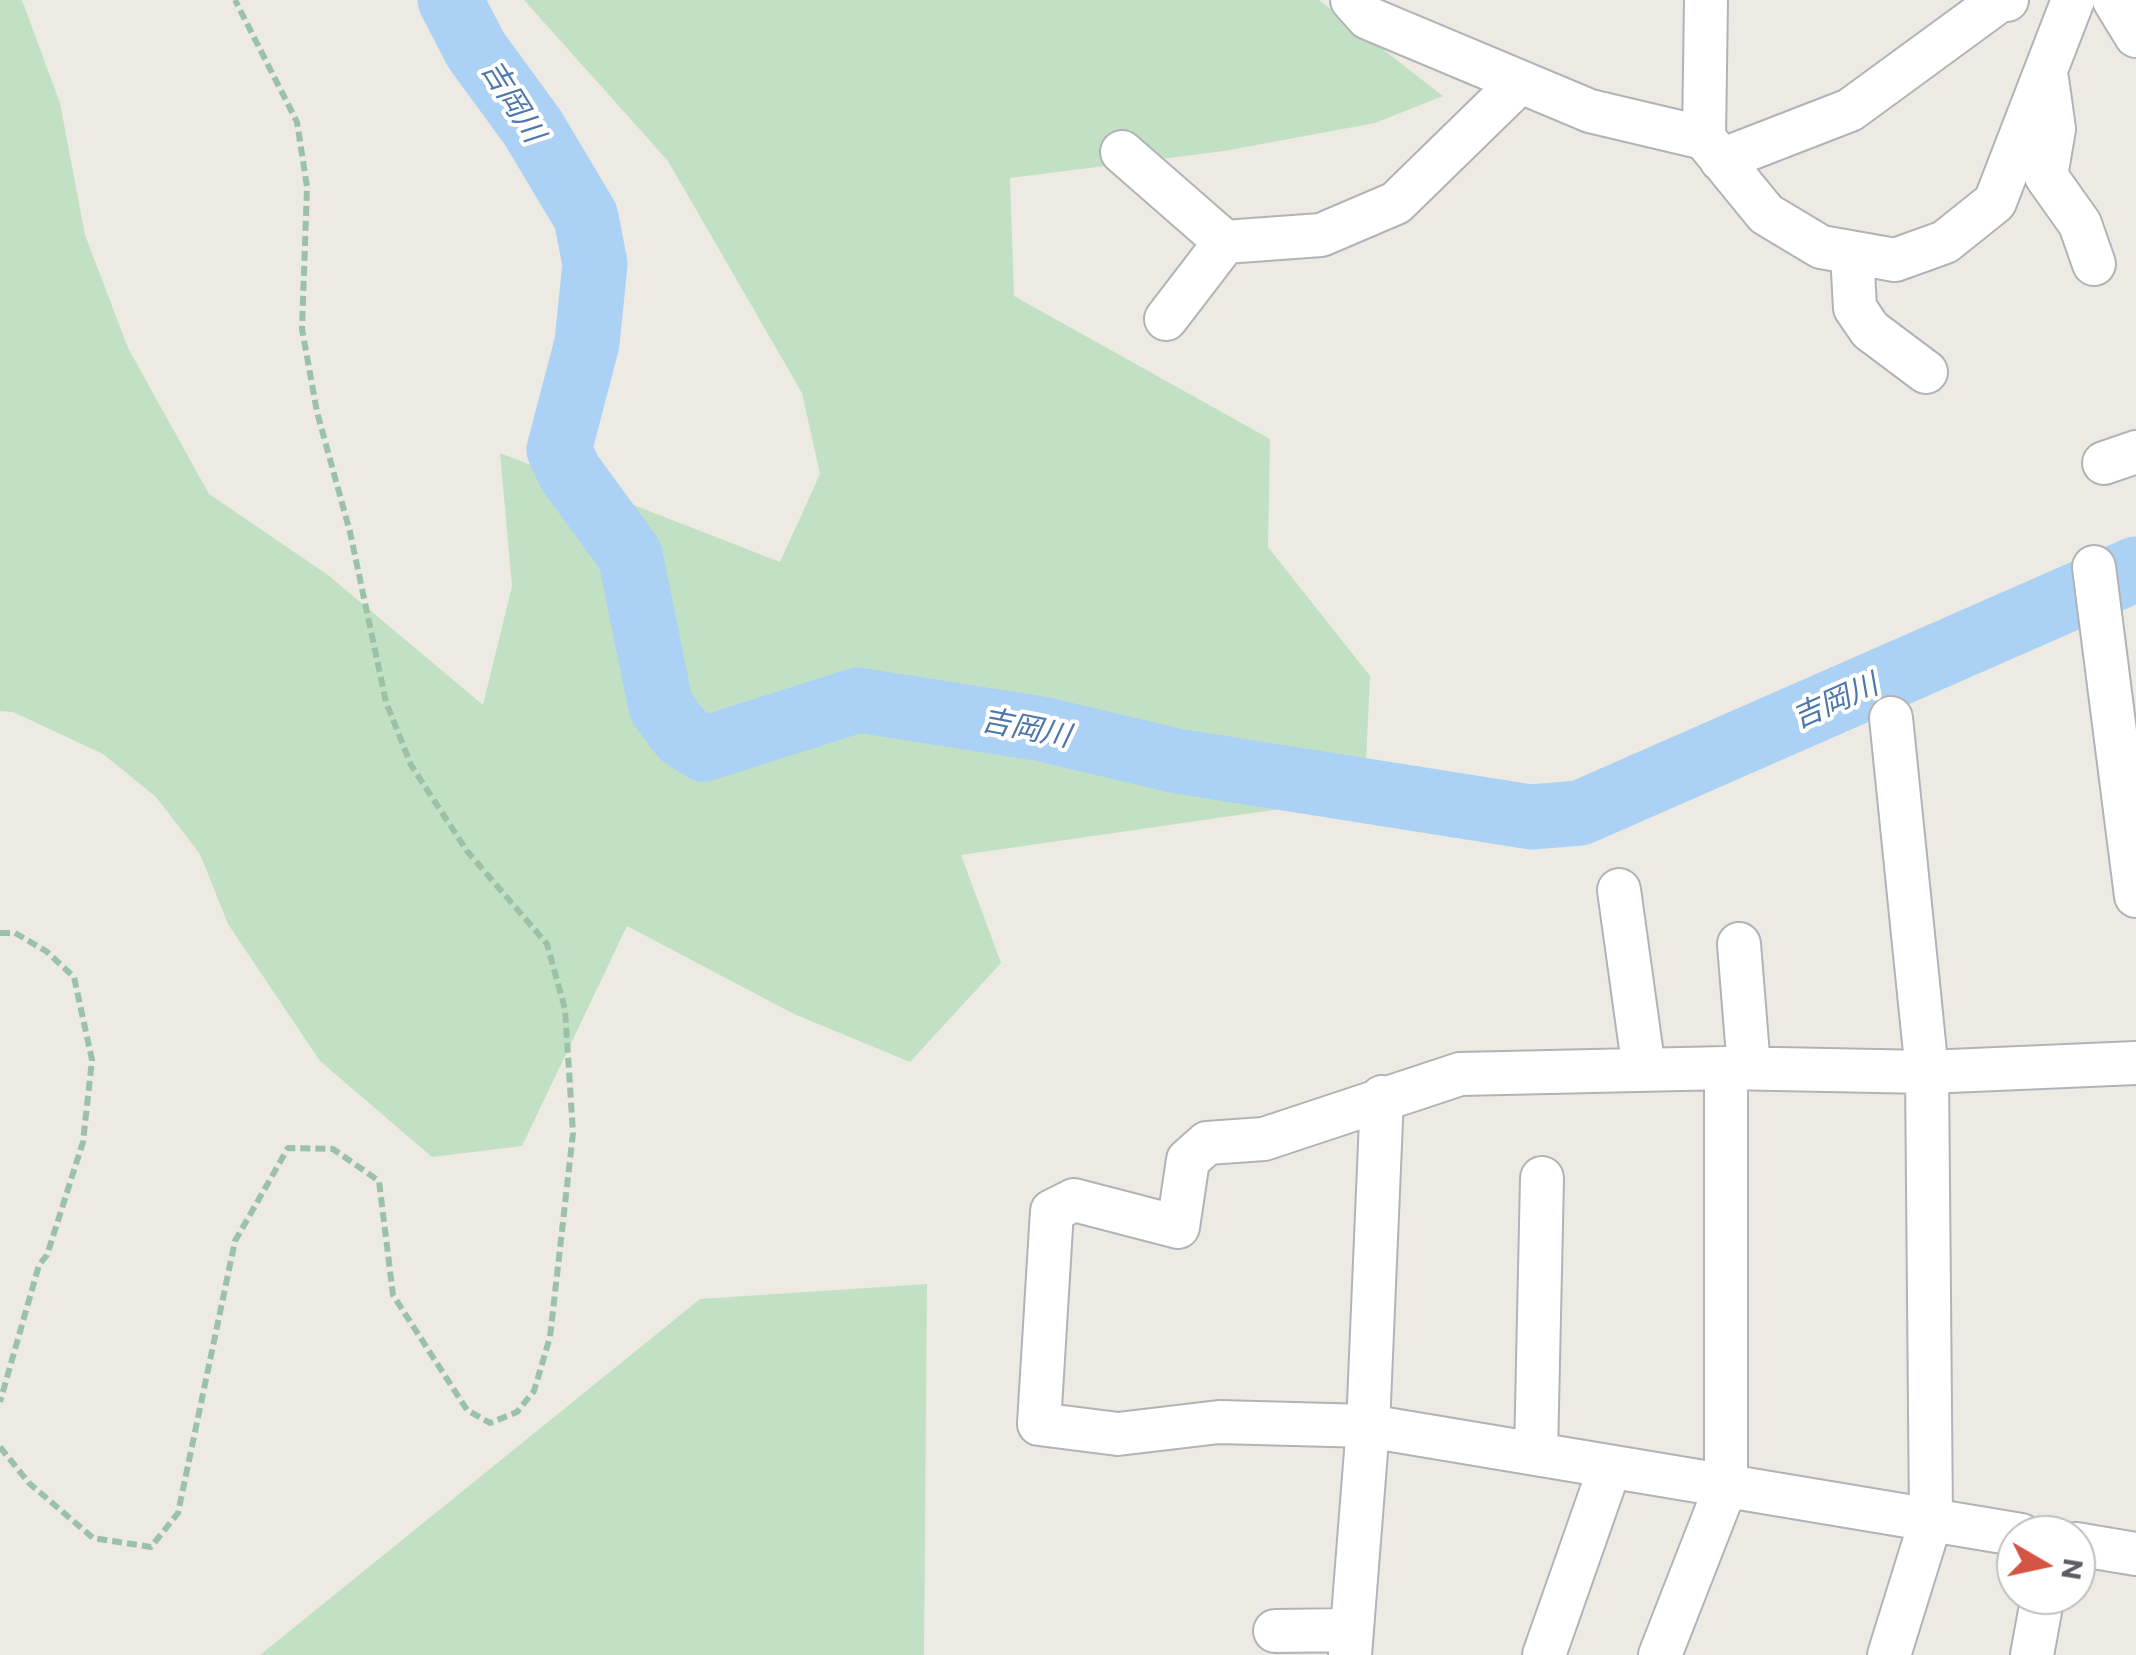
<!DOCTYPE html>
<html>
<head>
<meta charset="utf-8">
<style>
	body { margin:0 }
	#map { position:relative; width:2136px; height:1655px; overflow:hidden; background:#eceae3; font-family:Commissioner,sans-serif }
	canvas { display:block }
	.north { position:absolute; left:1996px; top:1515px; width:100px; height:100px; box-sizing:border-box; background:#fff; border:2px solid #bdbfc0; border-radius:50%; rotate:99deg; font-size:28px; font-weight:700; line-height:40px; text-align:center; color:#5b5e62 }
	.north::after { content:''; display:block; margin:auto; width:35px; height:45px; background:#d35442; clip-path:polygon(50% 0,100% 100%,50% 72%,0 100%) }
</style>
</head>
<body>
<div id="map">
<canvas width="2136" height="1655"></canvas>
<div class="north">N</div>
</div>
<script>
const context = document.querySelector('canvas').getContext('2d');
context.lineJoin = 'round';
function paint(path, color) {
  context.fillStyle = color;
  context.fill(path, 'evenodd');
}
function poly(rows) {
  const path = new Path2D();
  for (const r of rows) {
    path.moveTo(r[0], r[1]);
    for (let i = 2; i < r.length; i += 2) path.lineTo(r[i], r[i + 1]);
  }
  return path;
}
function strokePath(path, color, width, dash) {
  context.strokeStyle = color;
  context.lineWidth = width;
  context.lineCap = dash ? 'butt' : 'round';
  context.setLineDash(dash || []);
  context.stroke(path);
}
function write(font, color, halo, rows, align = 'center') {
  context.font = font + ' Commissioner,"Noto Sans JP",sans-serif';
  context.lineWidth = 8;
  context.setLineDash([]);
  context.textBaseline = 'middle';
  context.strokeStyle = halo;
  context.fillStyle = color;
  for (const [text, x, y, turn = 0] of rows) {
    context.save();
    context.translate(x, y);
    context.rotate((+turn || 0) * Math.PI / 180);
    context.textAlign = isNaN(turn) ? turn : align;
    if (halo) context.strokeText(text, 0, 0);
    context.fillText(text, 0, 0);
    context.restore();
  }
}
paint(poly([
	[0,0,22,0,60,103,85,235,128,348,209,494,328,575,483,705,512,586,500,453,780,562,820,474,802,393,668,161,524,0,1319,0,1443,96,1375,123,1224,151,1010,178,1014,296,1270,439,1268,547,1370,676,1366,761,1287,808,961,855,1001,963,910,1062,794,1014,627,926,522,1146,432,1157,320,1061,228,924,200,854,156,797,103,754,13,712,0,711],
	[927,1284,924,1655,260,1655,700,1299]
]), '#c2e1c4');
strokePath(poly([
	[450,0,476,50,533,128,586,217,595,264,587,343,559,450,570,473,630,555,661,707,682,735,704,749,858,700,1042,729,1177,761,1531,817,1580,813,2136,569]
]), '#abd1f4', 65);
const street = poly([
	[1352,0,1368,18,1590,111,1704,138],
	[1706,0,1704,138,1766,214,1821,247,1895,260,1945,242,1995,202,2073,0],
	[2114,0,2136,36],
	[2047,79,2054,129,2046,176,2080,224,2094,264],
	[1122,152,1225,242],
	[1721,160,1850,110,1999,1,2007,0],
	[1852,253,1855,308,1870,330,1926,372],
	[1166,319,1225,242,1321,235,1396,203,1520,82],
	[2104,463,2136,452],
	[2094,567,2136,896],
	[1619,890,1644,1070],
	[1739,944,1749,1068],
	[1536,1454,1542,1178],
	[2021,1535,1368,1426,1219,1422,1118,1434,1039,1424,1052,1211,1074,1200,1178,1227,1188,1160,1207,1143,1264,1139,1460,1074,1726,1068,1927,1072,2136,1063],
	[2076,1544,2136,1554],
	[1275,1631,1352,1630],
	[1350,1655,1368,1426,1382,1097],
	[1544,1655,1610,1467],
	[1660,1655,1726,1486,1726,1068],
	[1889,1655,1931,1520,1927,1072,1891,718],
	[2032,1655,2043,1595]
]);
strokePath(street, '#b0b3b7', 46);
strokePath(poly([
	[0,933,15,933,46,951,74,977,92,1060,83,1142,47,1255,39,1265,0,1402],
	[0,1447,29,1483,93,1538,151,1547,178,1513,235,1241,288,1148,333,1149,379,1181,393,1295,467,1410,490,1423,517,1412,534,1391,550,1337,573,1133,565,1009,547,944,467,851,411,765,386,702,350,532,317,412,302,329,307,187,297,122,235,0]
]), '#9cc1a9', 6, [10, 5]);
strokePath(street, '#fff', 42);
write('italic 30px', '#4e78ac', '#fff', [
	["吉岡川",513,101,58],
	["吉岡川",1835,701,-24],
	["吉岡川",1026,728,11]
]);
</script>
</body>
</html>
